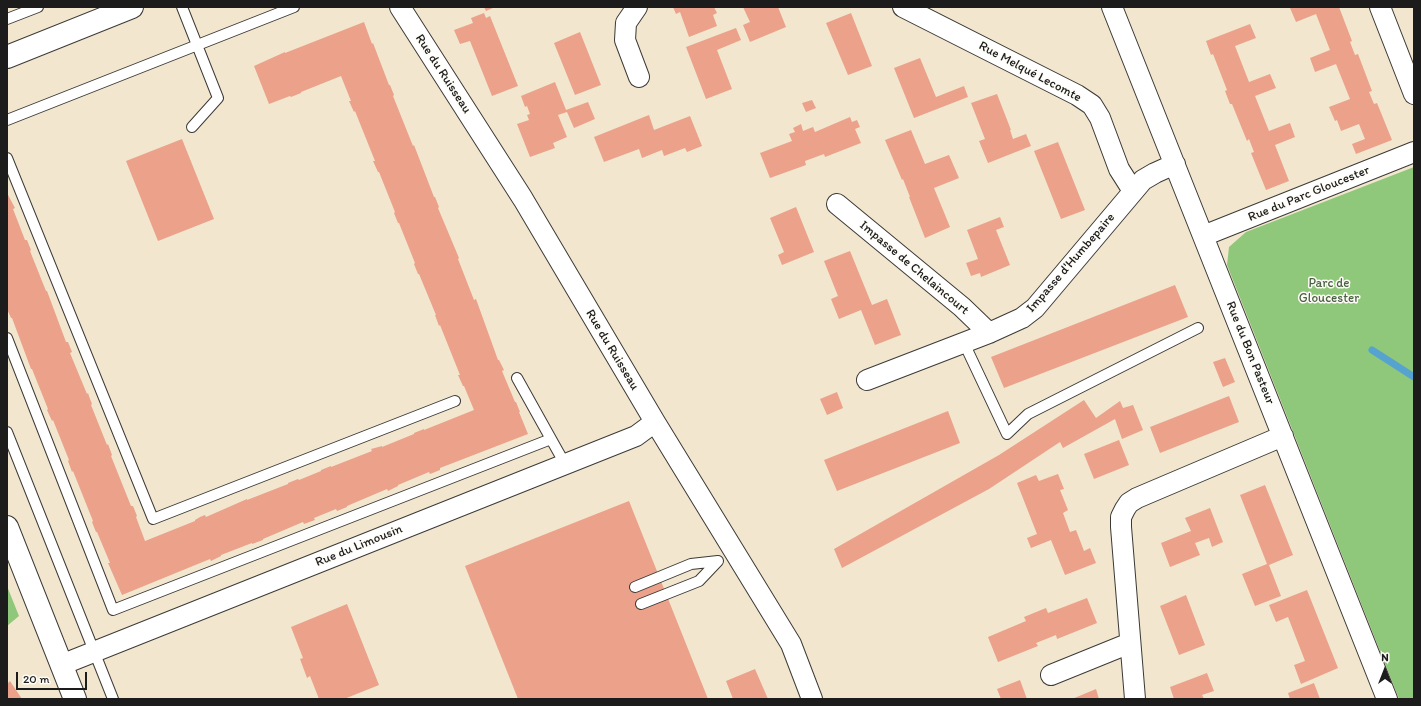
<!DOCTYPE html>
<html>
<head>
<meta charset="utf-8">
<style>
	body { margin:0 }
	#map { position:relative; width:1421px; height:706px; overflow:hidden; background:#f2e7ce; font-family:Itim,sans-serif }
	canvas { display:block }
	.frame { position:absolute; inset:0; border:8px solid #1c1c1c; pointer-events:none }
	.north { position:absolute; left:1365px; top:650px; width:40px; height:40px; -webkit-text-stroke:3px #fdfcf7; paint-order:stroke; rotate:0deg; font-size:11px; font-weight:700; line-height:16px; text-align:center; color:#1c1c1c }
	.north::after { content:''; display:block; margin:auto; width:14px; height:18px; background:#1c1c1c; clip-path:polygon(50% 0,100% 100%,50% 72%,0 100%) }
	.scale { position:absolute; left:16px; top:672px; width:71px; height:18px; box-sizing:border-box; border:2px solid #1c1c1c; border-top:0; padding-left:5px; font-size:12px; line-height:14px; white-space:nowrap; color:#1c1c1c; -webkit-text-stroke:3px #fdfcf7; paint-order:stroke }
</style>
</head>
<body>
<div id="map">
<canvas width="1421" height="706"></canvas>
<div class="frame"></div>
<div class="north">N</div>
<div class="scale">20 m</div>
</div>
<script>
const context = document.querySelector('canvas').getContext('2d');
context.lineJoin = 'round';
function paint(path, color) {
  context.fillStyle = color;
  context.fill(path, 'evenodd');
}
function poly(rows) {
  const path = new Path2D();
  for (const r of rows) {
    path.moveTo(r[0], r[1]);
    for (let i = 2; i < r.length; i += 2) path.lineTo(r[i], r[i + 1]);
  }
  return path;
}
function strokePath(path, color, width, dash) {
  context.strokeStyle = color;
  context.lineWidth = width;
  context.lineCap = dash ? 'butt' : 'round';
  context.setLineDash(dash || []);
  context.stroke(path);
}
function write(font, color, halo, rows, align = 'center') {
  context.font = font + ' Itim,sans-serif';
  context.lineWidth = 3;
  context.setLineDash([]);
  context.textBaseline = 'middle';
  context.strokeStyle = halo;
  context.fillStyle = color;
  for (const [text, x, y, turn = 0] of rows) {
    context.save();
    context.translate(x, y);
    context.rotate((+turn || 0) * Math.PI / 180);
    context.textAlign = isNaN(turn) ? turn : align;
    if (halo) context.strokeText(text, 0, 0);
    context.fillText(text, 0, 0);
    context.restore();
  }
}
paint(poly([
	[1414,167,1414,699,1399,699,1227,265,1229,247,1246,232],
	[7,586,19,616,7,626]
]), '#90c87b');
strokePath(poly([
	[1372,350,1414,377]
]), '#56a3cf', 7);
paint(poly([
	[484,7,495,7,486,11],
	[673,7,714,7,717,13,713,15,717,26,689,37,680,12,676,14],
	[743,7,778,7,786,27,750,42,743,25,750,22],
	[1292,7,1339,7,1352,41,1350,42,1355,55,1358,54,1372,91,1369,92,1374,104,1377,103,1392,140,1356,154,1352,144,1365,139,1359,124,1341,131,1337,120,1335,121,1329,107,1350,99,1336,64,1315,72,1310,58,1330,50,1316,14,1296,22,1290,8],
	[484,13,486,18,490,16,518,86,492,96,470,41,460,44,454,30,473,23,471,18],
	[851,13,872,66,848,75,826,23],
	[364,22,372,44,373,43,389,85,390,85,394,95,393,96,413,146,414,145,434,197,435,197,439,207,438,208,459,258,458,259,474,300,476,299,498,360,499,360,504,370,502,371,515,402,516,402,520,412,519,412,528,434,440,468,440,470,430,474,429,472,398,485,398,486,388,491,387,489,347,506,347,507,337,511,336,509,314,518,315,520,304,524,303,522,263,539,263,540,252,544,252,543,221,555,221,556,211,561,210,559,122,595,108,563,110,563,97,532,96,532,92,522,93,521,73,471,72,472,68,461,69,460,53,420,52,421,47,410,48,409,32,369,31,369,12,318,11,318,7,309,7,193,15,208,13,209,25,240,27,240,31,250,30,251,46,291,47,291,66,342,68,342,72,352,70,353,87,394,88,393,90,399,92,404,91,405,107,445,108,444,112,455,111,456,131,506,133,506,137,516,136,517,145,541,195,521,195,520,200,517,205,515,206,517,247,499,247,500,288,484,288,483,298,479,299,480,321,471,321,470,331,466,331,467,372,451,371,449,382,446,382,447,414,434,414,433,424,429,424,430,474,410,464,386,463,386,458,375,460,375,440,325,439,326,435,315,436,315,419,274,418,274,414,264,415,263,399,223,398,223,394,213,395,212,379,172,378,172,373,161,375,161,355,111,354,112,349,101,351,101,341,76,301,92,301,93,291,97,290,96,269,104,254,66,285,52,285,53],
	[1250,24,1256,38,1235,46,1249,82,1270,74,1276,88,1255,96,1269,131,1290,123,1295,137,1275,145,1289,181,1266,190,1251,153,1254,152,1249,139,1247,141,1232,104,1230,104,1225,91,1227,90,1213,54,1211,55,1206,41],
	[736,28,741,40,717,50,732,89,706,99,686,47],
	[580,32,601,85,575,95,554,43],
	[920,58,936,97,964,86,968,97,914,118,894,68],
	[555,82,566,110,588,102,595,119,574,128,567,112,558,115,567,137,553,143,555,148,530,157,517,124,529,120,527,115,530,114,527,106,525,107,521,96],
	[997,94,1011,130,1010,130,1013,139,1026,134,1031,146,988,163,979,141,985,139,971,103],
	[812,100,816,108,806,112,802,103],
	[649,115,654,130,690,116,702,146,687,152,685,148,664,156,662,150,642,158,639,149,604,162,594,137],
	[850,117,852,122,857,120,860,127,855,129,861,143,825,157,824,154,805,161,806,165,770,178,760,153,792,141,789,134,795,132,793,128,801,124,803,131,813,127,815,132],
	[911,130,925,164,949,155,959,178,934,188,950,227,925,238,909,197,910,197,903,179,902,180,885,140],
	[182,139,214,219,158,241,126,161],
	[1058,142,1085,210,1061,219,1034,151],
	[796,207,814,252,782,265,778,255,784,252,770,218],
	[1000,217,1004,227,996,230,1010,265,981,277,980,273,971,276,966,263,978,259,967,230],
	[850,251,872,305,887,299,901,335,875,345,861,310,839,319,831,299,838,296,824,261],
	[1175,285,1188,317,1004,388,991,357],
	[1225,358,1235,382,1223,387,1213,362],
	[837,392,843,408,827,415,820,399],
	[1229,396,1239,422,1160,453,1150,427],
	[1084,400,1096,418,1120,401,1123,408,1133,405,1143,430,1122,439,1115,419,1063,448,1060,442,989,489,842,568,834,549,999,455],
	[948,411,960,443,837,491,824,460],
	[1119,440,1129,465,1094,479,1084,454],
	[1058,474,1064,489,1060,490,1068,510,1063,513,1070,532,1076,530,1084,551,1090,548,1096,563,1065,575,1051,540,1031,548,1027,538,1037,534,1017,483,1036,475,1039,481],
	[1265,485,1293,555,1269,565,1281,596,1255,606,1242,574,1267,564,1240,495],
	[629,501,708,699,518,699,465,566],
	[1210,508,1223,542,1212,547,1209,538,1195,543,1200,555,1170,567,1161,543,1191,531,1185,518],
	[1307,590,1338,668,1301,684,1294,665,1305,661,1288,617,1276,622,1269,605],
	[1186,595,1205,645,1179,655,1160,606],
	[1087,598,1097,623,1057,639,1056,635,1036,643,1038,646,998,662,988,637,1026,621,1024,617,1046,608,1048,613],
	[347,604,379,685,344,699,319,699,310,676,307,678,300,659,303,658,291,627],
	[755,669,768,699,733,699,726,681],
	[1207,673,1214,691,1202,695,1204,699,1174,699,1170,687],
	[1020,680,1027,699,1001,699,997,689],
	[10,681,22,699,7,699,7,684],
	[1314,683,1320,699,1290,699,1288,693],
	[1096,689,1099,699,1072,699]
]), '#eba18a');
const lane = poly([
	[182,7,218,98,192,127],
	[7,19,38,7],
	[7,120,294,7],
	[7,158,153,519,455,401],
	[7,338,113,610,551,439,565,464],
	[964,343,1007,434,1028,414,1198,328],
	[517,378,551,439],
	[7,432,113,699],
	[635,587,691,564,718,561,699,581,641,604]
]);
const street = poly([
	[400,7,523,199,655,422,791,644,812,699],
	[637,7,626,23,625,40,639,77],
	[903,7,1077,95,1092,105,1100,118,1119,169,1133,191],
	[1112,7,1387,699],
	[1380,7,1414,94],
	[837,204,962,307,989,333],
	[1203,236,1414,152],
	[867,380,989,333,1022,318,1035,308,1143,180,1155,173,1175,164],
	[61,665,636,436,655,422],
	[1051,675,1130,643],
	[1135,699,1121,527,1121,517,1125,509,1129,503,1137,498,1283,436]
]);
const secondary = poly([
	[7,57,132,7],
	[7,527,75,699]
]);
strokePath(lane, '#3c3a37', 12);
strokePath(street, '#3c3a37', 22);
strokePath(secondary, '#3c3a37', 24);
strokePath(lane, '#fff', 10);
strokePath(street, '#fff', 20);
strokePath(secondary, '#fff', 22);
write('13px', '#1c1c1c', '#fdfcf7', [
	["Rue Melqué Lecomte",1030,72,28],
	["Rue du Ruisseau",443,74,57],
	["Rue du Parc Gloucester",1309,194,-22],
	["Impasse d'Humbepaire",1071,263,-49],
	["Impasse de Chelaincourt",914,268,40],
	["Rue du Ruisseau",612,350,59],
	["Rue du Bon Pasteur",1250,353,68],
	["Rue du Limousin",359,546,-22]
]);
write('13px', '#4a6142', '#fdfcf7', [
	["Parc de",1329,284],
	["Gloucester",1329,299]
]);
</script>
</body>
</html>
